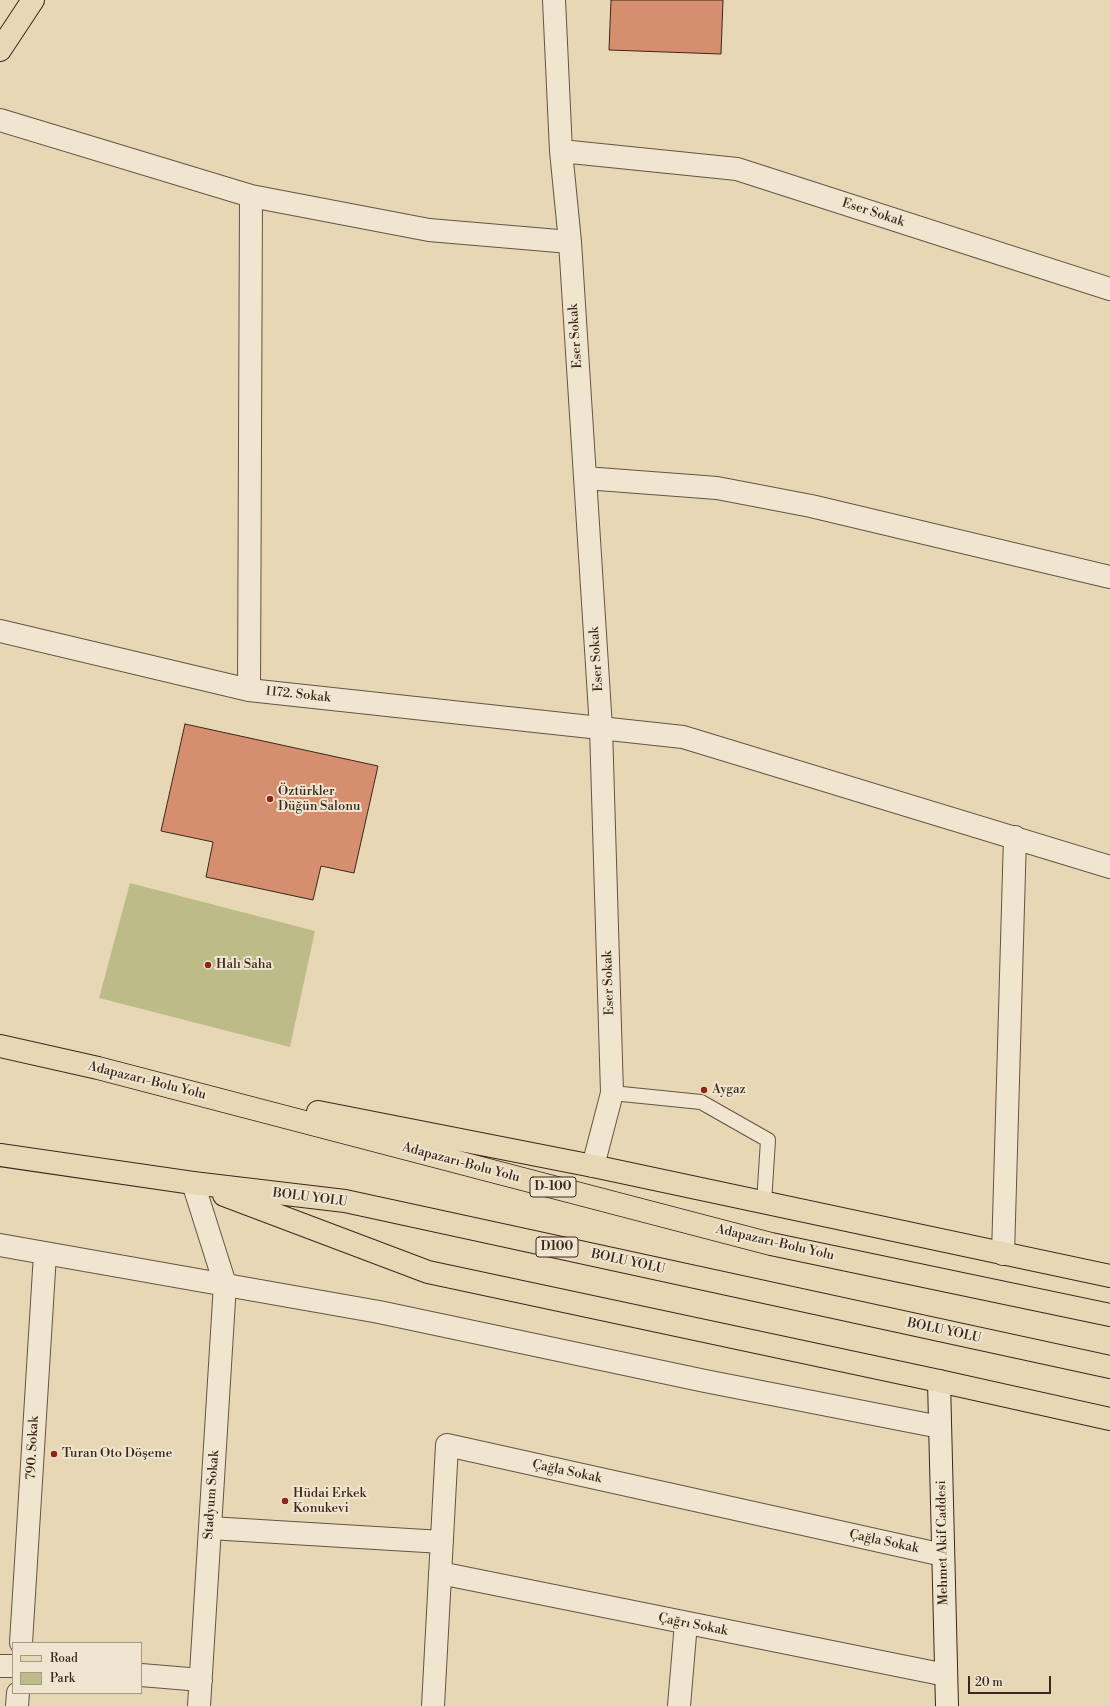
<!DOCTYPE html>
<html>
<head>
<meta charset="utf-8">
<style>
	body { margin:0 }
	#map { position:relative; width:1110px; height:1706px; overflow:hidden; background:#e8d7b5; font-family:"Libre Bodoni",serif }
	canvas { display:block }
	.legend { position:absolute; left:12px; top:1642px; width:130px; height:52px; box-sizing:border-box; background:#f0e5cf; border:1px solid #a79988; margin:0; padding:5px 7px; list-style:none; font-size:12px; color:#3a271e }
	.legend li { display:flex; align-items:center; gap:8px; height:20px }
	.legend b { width:20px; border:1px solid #a79988 }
	.scale { position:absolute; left:968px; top:1676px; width:83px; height:18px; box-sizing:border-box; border:2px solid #3a271e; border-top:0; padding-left:5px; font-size:12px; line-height:14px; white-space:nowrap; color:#3a271e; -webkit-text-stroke:3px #f0e5cf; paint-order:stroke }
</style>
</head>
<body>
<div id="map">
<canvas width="1110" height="1706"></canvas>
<ul class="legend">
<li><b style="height:5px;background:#e8d7b5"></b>Road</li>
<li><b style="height:11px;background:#bdbc89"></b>Park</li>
</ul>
<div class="scale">20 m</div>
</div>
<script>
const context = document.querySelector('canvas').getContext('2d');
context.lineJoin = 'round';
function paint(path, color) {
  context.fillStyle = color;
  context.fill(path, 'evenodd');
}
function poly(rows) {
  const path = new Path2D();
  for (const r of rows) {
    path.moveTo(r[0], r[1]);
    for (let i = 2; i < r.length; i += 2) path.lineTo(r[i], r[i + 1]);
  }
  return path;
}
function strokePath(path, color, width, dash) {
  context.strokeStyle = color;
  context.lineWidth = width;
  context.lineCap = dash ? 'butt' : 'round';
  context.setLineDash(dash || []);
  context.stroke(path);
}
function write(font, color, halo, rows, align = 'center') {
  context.font = font + ' "Libre Bodoni",serif';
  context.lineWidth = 4;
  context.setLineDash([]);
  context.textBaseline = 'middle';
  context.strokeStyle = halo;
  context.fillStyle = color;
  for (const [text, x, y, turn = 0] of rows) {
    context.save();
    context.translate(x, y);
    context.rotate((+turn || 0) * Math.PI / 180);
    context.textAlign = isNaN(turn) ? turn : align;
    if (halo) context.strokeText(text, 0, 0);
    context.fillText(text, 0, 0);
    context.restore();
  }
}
paint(poly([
	[130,883,315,931,290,1047,99,998]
]), '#bdbc89');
const building = poly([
	[611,0,723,0,721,54,609,50,611,0],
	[185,724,378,766,354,873,321,866,313,900,206,877,213,842,161,831,185,724]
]);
paint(building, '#d58e6e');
strokePath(building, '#3a271e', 1);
const lane = poly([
	[612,1093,701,1102,768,1140,764,1203]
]);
const street = poly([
	[554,0,561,151],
	[0,120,251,196,429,230,570,242],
	[585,478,717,488,811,506,1110,577],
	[0,631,249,690,683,737,1110,867],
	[249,690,251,196],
	[593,1166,612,1093,601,728,570,242,561,151,737,169,1110,289],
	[193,1183,225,1284,199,1706],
	[0,1245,379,1312,705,1381,940,1427],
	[1003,1254,1015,837],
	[210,1528,442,1542],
	[440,1573,946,1675],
	[21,1643,45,1254],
	[0,1666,13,1666],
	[141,1675,201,1680],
	[17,1706,18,1693],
	[433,1706,447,1445,943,1555],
	[679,1706,686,1623]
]);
const secondary = poly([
	[939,1381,947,1706]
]);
const primary = poly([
	[0,50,33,0]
]);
const highway = poly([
	[0,1046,98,1068,771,1244,1110,1315],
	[318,1112,593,1166,1110,1276],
	[0,1155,193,1183,345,1201,1110,1367],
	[224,1195,428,1272,939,1381,1110,1419]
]);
strokePath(lane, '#665344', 16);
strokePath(street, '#665344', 24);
strokePath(secondary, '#3a271e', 24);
strokePath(primary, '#3a271e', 24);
strokePath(highway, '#3a271e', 24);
strokePath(lane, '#f0e5cf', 14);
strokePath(street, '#f0e5cf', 22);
strokePath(secondary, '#f0e5cf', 22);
strokePath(primary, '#e8d7b5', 22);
strokePath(highway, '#e8d7b5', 22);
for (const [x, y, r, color] of [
	[270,799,4,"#8f2418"],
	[208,965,4,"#8f2418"],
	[704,1090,4,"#8f2418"],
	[54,1454,4,"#8f2418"],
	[285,1501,4,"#8f2418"]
]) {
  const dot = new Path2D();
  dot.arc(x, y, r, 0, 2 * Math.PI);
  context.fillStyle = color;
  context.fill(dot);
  strokePath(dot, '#f0e5cf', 1.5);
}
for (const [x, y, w] of [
	[553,1187,46],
	[557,1247,42]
]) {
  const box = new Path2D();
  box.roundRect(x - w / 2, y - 10, w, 20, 3);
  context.fillStyle = '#f0e5cf';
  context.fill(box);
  strokePath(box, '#3a271e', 1);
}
write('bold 12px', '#3a271e', null, [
	["D-100",553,1187],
	["D100",557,1247]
]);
write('13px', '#3a271e', '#f0e5cf', [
	["Eser Sokak",873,213,18],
	["Eser Sokak",576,336,-94],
	["Eser Sokak",597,659,-94],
	["1172. Sokak",298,695,6],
	["Eser Sokak",609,983,-92],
	["Adapazarı-Bolu Yolu",147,1081,14],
	["Adapazarı-Bolu Yolu",461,1163,15],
	["BOLU YOLU",310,1198,7],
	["Adapazarı-Bolu Yolu",775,1243,13],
	["BOLU YOLU",628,1262,12],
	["BOLU YOLU",944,1331,12],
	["790. Sokak",33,1448,-87],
	["Çağla Sokak",567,1472,12],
	["Stadyum Sokak",212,1495,-86],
	["Çağla Sokak",884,1542,12],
	["Mehmet Akif Caddesi",943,1543,-91],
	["Çağrı Sokak",693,1625,11]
]);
write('13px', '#3a271e', '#f0e5cf', [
	["Öztürkler",278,792],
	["Düğün Salonu",278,807],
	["Halı Saha",216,965],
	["Aygaz",712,1090],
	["Turan Oto Döşeme",62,1454],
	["Hüdai Erkek",293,1494],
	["Konukevi",293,1509]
], 'left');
</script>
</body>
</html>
